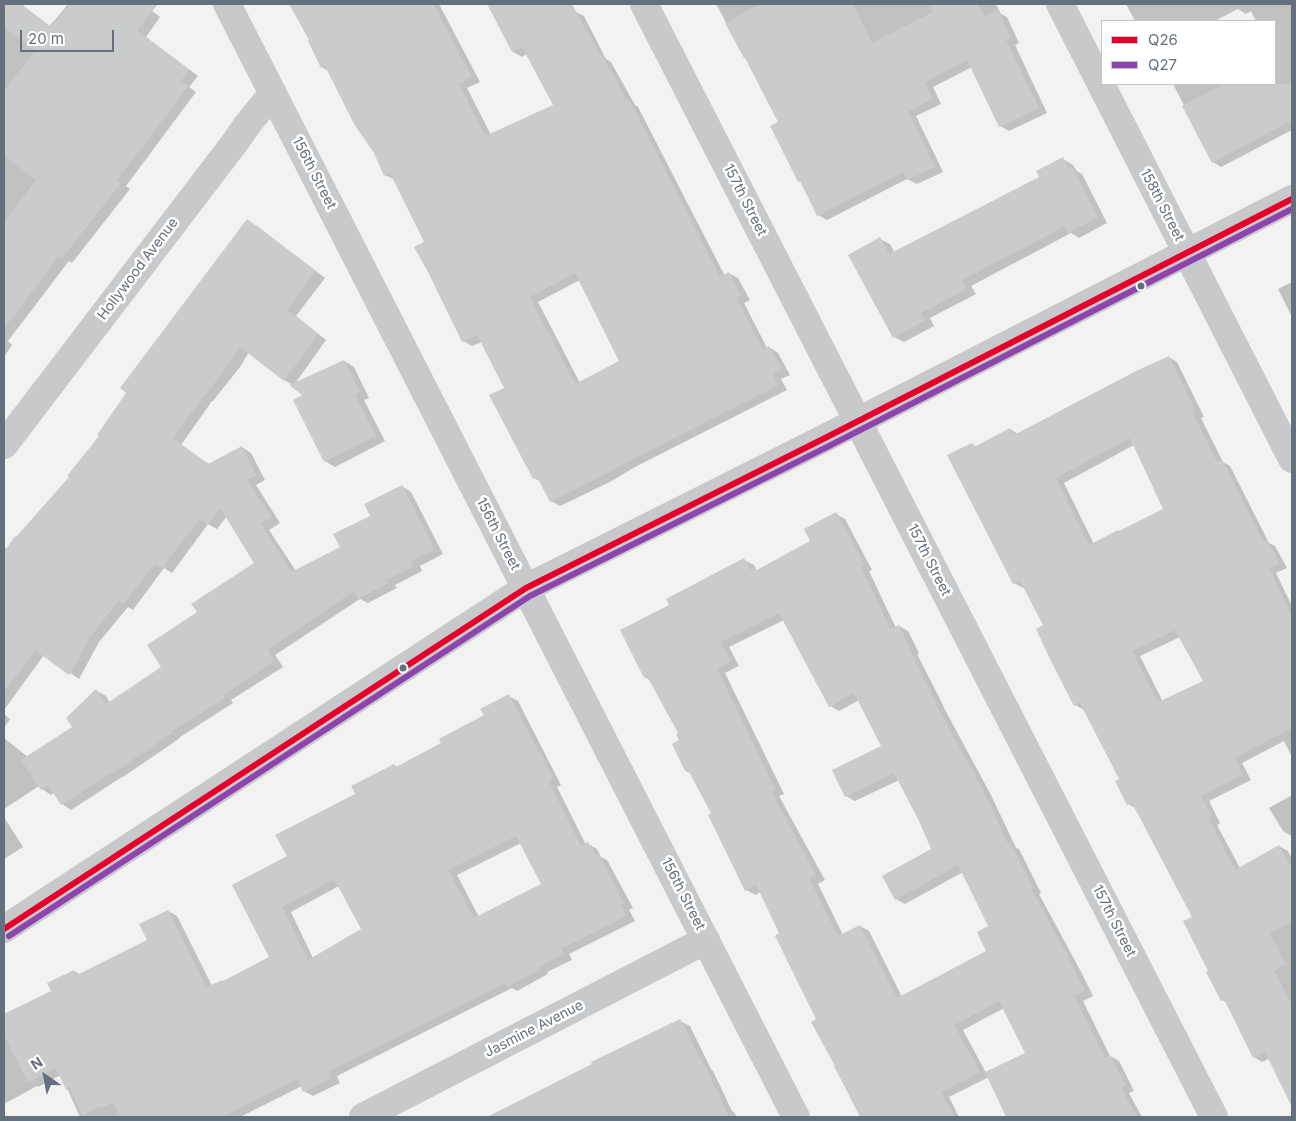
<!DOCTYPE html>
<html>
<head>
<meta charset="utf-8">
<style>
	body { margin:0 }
	#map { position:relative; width:1296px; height:1121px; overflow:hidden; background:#f2f3f1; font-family:Inter,sans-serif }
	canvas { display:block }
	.frame { position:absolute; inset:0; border:5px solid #65707e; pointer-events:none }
	.legend { position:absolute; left:1101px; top:20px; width:175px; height:65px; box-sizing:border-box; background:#fff; border:1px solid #c1c6cb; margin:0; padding:6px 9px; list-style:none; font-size:15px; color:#65707e }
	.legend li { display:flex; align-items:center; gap:10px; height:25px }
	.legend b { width:25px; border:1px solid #c1c6cb }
	.north { position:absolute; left:20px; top:1051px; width:50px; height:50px; -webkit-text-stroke:4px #fff; paint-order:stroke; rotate:327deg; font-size:14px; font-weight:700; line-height:20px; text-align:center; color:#65707e }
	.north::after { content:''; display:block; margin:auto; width:18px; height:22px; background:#65707e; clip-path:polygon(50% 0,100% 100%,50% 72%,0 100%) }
	.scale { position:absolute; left:20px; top:30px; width:94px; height:22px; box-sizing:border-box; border:2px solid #65707e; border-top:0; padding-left:6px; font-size:15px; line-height:18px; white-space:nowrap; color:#65707e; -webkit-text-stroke:4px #fff; paint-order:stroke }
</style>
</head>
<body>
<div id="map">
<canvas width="1296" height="1121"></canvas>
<div class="frame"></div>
<ul class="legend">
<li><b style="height:6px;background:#e4002b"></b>Q26</li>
<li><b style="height:6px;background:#8e44ad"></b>Q27</li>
</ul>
<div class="north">N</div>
<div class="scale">20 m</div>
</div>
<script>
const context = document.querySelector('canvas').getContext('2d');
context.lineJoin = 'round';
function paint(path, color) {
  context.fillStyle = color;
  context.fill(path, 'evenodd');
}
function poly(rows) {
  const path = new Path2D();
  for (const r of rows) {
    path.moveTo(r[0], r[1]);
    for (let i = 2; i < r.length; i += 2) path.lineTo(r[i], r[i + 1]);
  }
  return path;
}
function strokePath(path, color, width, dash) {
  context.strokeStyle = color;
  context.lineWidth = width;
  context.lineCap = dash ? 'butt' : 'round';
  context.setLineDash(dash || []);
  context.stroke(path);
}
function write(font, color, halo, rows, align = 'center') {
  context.font = font + ' Inter,sans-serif';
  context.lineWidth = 5;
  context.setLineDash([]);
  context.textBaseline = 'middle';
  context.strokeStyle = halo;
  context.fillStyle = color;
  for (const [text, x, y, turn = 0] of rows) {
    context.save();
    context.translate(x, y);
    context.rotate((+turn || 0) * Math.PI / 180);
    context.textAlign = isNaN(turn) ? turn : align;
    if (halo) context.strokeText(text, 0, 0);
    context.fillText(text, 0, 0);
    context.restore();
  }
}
paint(poly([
	[4,4,21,4,50,26,68,4,143,4,160,17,146,37,198,76,189,87,196,92,126,186,130,189,72,263,69,261,8,341,12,345,4,357],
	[290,4,441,4,439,4,479,80,480,82,467,88,491,135,555,106,527,54,522,57,512,51,489,4,570,4,573,11,574,11,584,16,606,59,611,62,635,105,638,107,725,276,729,273,738,278,750,300,744,303,767,348,769,347,778,353,790,375,781,379,787,390,635,467,610,482,560,506,551,501,542,482,534,478,505,388,482,342,472,346,463,341,426,242,395,180,385,175,375,153,328,71,322,67,310,41],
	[580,280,620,362,580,383,538,302],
	[716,4,996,4,1001,14,1007,17,1019,43,1015,45,1047,113,1009,131,1000,126,972,67,933,87,941,104,916,116,943,172,917,184,907,179,827,220,818,215,802,183,799,181,780,122,747,59,745,58],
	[1126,4,1292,4,1292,130,1221,167,1213,162,1173,84,1275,84,1275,21,1256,21,1251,11,1246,14,1238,9,1215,21,1135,21],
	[1063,159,1073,165,1077,171,1082,174,1107,223,1079,238,1071,233,971,286,976,294,930,318,934,326,904,342,894,337,880,239,890,244,895,253,1041,177],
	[248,221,257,226,325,278,296,316,326,340,294,385,344,361,354,367,369,398,364,400,385,441,335,467,325,461,305,396,293,385,284,380,249,352,240,367,213,401,212,401,181,445,209,464,242,447,251,453,265,480,256,485,280,523,269,530,296,571,342,548,402,486,411,492,443,554,420,566,422,571,395,585,397,588,368,603,360,599,275,655,283,667,231,700,233,703,180,737,180,738,123,777,122,777,71,810,62,804,54,793,51,795,42,789,39,786,4,809,4,738,28,757,73,727,97,691,106,696,110,703,163,668,199,613,256,563,227,516,217,529,208,524,172,573,164,568,133,610,128,607,99,642,79,679,44,655,4,710,4,547,7,549,70,477,101,436],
	[1292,282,1292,317,1278,289],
	[1169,357,1177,362,1204,417,1201,418,1223,462,1230,466,1269,543,1275,546,1287,568,1276,573,1292,606,1292,757,1284,741,1242,763,1251,780,1209,801,1220,823,1217,825,1240,868,1279,846,1288,851,1292,859,1292,1104,1270,1058,1262,1062,1254,1057,1227,1003,1222,1000,1210,972,1193,918,1137,809,1128,804,1121,779,1084,710,1075,705,1045,626,1025,587,1023,588,1014,583,972,444,977,447,1010,429,1018,434],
	[1134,445,1165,509,1094,544,1064,483],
	[1180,637,1205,682,1163,702,1140,656],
	[836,514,845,519,872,570,869,571,896,628,899,626,908,631,919,653,917,654,944,707,944,708,991,795,1016,848,1019,849,1041,893,1039,894,1079,968,1093,996,1083,1001,1110,1056,1119,1061,1134,1091,1129,1093,1142,1117,1007,1117,989,1077,949,1097,959,1117,865,1117,818,1020,781,934,760,892,756,895,746,890,713,813,692,774,686,771,679,734,650,680,644,677,671,605,744,560,754,565,757,571,812,542],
	[784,620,830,706,839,711,859,700,883,747,846,796,855,801,899,780,921,820,933,850,896,899,905,904,963,872,990,927,988,951,902,997,869,931,860,926,843,935,818,884,825,880,779,796,784,794,725,673,739,666,729,647],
	[1004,1008,1026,1053,986,1073,963,1030],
	[509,696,518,701,561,785,557,787,586,845,588,844,597,849,601,857,607,860,633,908,629,910,635,921,569,954,572,960,547,972,548,974,517,991,512,988,337,1076,340,1083,313,1096,304,1091,302,1086,240,1117,80,1117,61,1075,38,1087,37,1086,4,1104,4,1016,53,991,74,971,81,975,149,941,168,911,177,916,212,986,224,982,271,957,288,857,356,794,394,765,398,767,443,744,485,716],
	[521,843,542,884,479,917,457,875],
	[339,886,362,930,313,958,291,912],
	[4,714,10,719,4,728],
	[1292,795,1292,836,1291,836,1283,831,1269,808],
	[4,817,23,847,4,859],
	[680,1021,690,1026,711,1069,713,1071,732,1111,734,1112,737,1117,489,1117]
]), '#0003');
paint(poly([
	[4,4,20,4,49,26,54,20,56,22,70,4,158,4,137,30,189,70,181,81,188,86,117,180,121,183,62,258,59,256,4,328,4,222,36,180,4,156,4,91,35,51,4,27],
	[289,4,433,4,470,74,471,77,459,83,485,136,553,105,522,47,512,52,487,4,572,4,600,56,602,55,627,101,629,100,720,277,729,272,741,295,736,298,763,350,769,346,782,370,773,374,778,385,625,463,600,477,550,502,537,477,533,479,489,395,504,388,477,335,462,342,428,272,414,247,424,242,390,173,384,176,374,153,354,124,325,66,321,68,308,41,309,40],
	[575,273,619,361,575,384,530,297],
	[761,4,853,4,872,43,933,12,928,4,977,4,985,17,998,10,1011,38,1006,40,1039,108,999,127,967,60,925,82,933,99,908,111,935,167,907,180,903,172,817,216,800,181,798,182,770,126,778,122,745,58,744,58,725,23],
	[1225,84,1292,84,1292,120,1212,163,1182,106],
	[1063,157,1069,168,1072,167,1098,217,1068,233,1065,226,962,280,967,289,921,313,925,320,893,338,848,255,880,237,889,254,1039,177,1036,171],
	[247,219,316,271,287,310,318,334,284,381,240,347,230,362,204,397,203,396,173,438,208,464,242,446,256,475,247,480,271,517,261,524,291,572,340,547,333,534,370,516,364,504,402,485,434,549,411,561,414,566,386,580,388,583,358,599,354,591,267,650,274,661,223,695,225,698,171,731,172,733,113,773,112,772,61,805,48,785,41,790,21,760,72,727,66,718,96,689,106,704,161,667,147,645,197,612,191,604,254,563,220,508,207,525,199,519,162,568,155,563,123,605,119,600,90,637,69,675,35,650,4,692,4,552,15,536,16,537,69,477,67,476,99,436,97,435,126,393,120,388],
	[1169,356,1196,412,1193,413,1217,462,1222,460,1263,541,1267,540,1279,563,1269,568,1292,617,1292,728,1234,758,1243,775,1201,796,1212,818,1209,820,1235,870,1279,845,1292,868,1292,922,1270,933,1285,965,1274,970,1292,1006,1292,1107,1265,1052,1253,1058,1224,999,1221,1001,1206,972,1208,971,1183,921,1192,917,1132,803,1127,805,1115,781,1119,779,1080,703,1074,706,1050,659,1036,629,1043,625,1020,581,1013,584,947,455,972,443,974,447,1010,428,1014,435,1138,370],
	[1130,438,1163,509,1119,531,1118,530,1089,545,1056,478],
	[1175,630,1203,681,1158,702,1132,651],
	[344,360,360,392,355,395,376,436,324,462,293,400,302,395,289,385],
	[836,512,864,564,861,566,890,629,899,625,910,648,909,649,936,702,935,703,982,788,1008,844,1010,843,1033,888,1031,889,1070,961,1085,991,1074,996,1105,1057,1110,1055,1126,1086,1121,1088,1137,1117,1006,1117,985,1072,1025,1053,999,1001,954,1025,980,1072,941,1092,954,1117,860,1117,834,1066,835,1066,811,1022,816,1019,775,936,779,933,756,885,745,891,708,815,711,813,688,770,685,771,672,744,679,740,676,734,678,733,647,676,644,678,620,630,669,605,666,599,744,558,750,570,754,568,755,571,810,541,804,529],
	[779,613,829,707,854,693,881,746,832,770,845,797,894,773,919,821,931,849,882,876,895,900,958,865,988,926,977,932,986,951,897,998,860,925,838,936,809,878,816,875,771,791,775,789,717,668,731,661,721,642],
	[509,694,553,779,549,782,581,846,588,842,595,854,598,853,624,903,621,905,626,916,561,949,564,954,539,967,540,969,507,987,505,983,329,1071,332,1078,303,1092,297,1079,221,1117,121,1117,112,1102,102,1108,101,1106,82,1115,70,1088,66,1090,56,1068,28,1082,4,1035,4,1014,51,991,47,983,74,970,77,975,147,940,139,924,168,910,206,987,223,980,223,981,269,957,232,885,287,856,275,835,355,794,351,786,394,764,396,767,441,743,439,739,484,715,480,709],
	[516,836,541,884,474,918,448,870],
	[334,879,361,929,308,960,282,907],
	[680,1019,703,1064,704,1064,729,1117,487,1117,592,1064,591,1062]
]), '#cacccc');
strokePath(poly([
	[227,4,796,1117],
	[644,4,1214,1117],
	[1060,4,1292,459],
	[4,445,236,141,247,125,273,93],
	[4,929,526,588,827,437,1292,199],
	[363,1117,706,940]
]), '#c8c9ca', 28);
strokePath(poly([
	[4,929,526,588,827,437,1292,199]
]), '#e4002b', 6);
strokePath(poly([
	[9,936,530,596,831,445,1292,209]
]), '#8e44ad', 6);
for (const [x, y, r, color] of [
	[1141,286,4.5,"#65707e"],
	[403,668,4.5,"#65707e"]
]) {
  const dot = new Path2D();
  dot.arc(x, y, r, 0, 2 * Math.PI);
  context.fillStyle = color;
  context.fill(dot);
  strokePath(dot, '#fff', 2);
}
write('14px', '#65707e', '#fff', [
	["156th Street",314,173,63],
	["157th Street",745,200,63],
	["158th Street",1162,205,63],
	["Hollywood Avenue",138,269,-53],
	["156th Street",498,534,63],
	["157th Street",929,560,63],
	["156th Street",683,894,63],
	["157th Street",1114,921,63],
	["Jasmine Avenue",534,1029,-27]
]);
</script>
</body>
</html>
